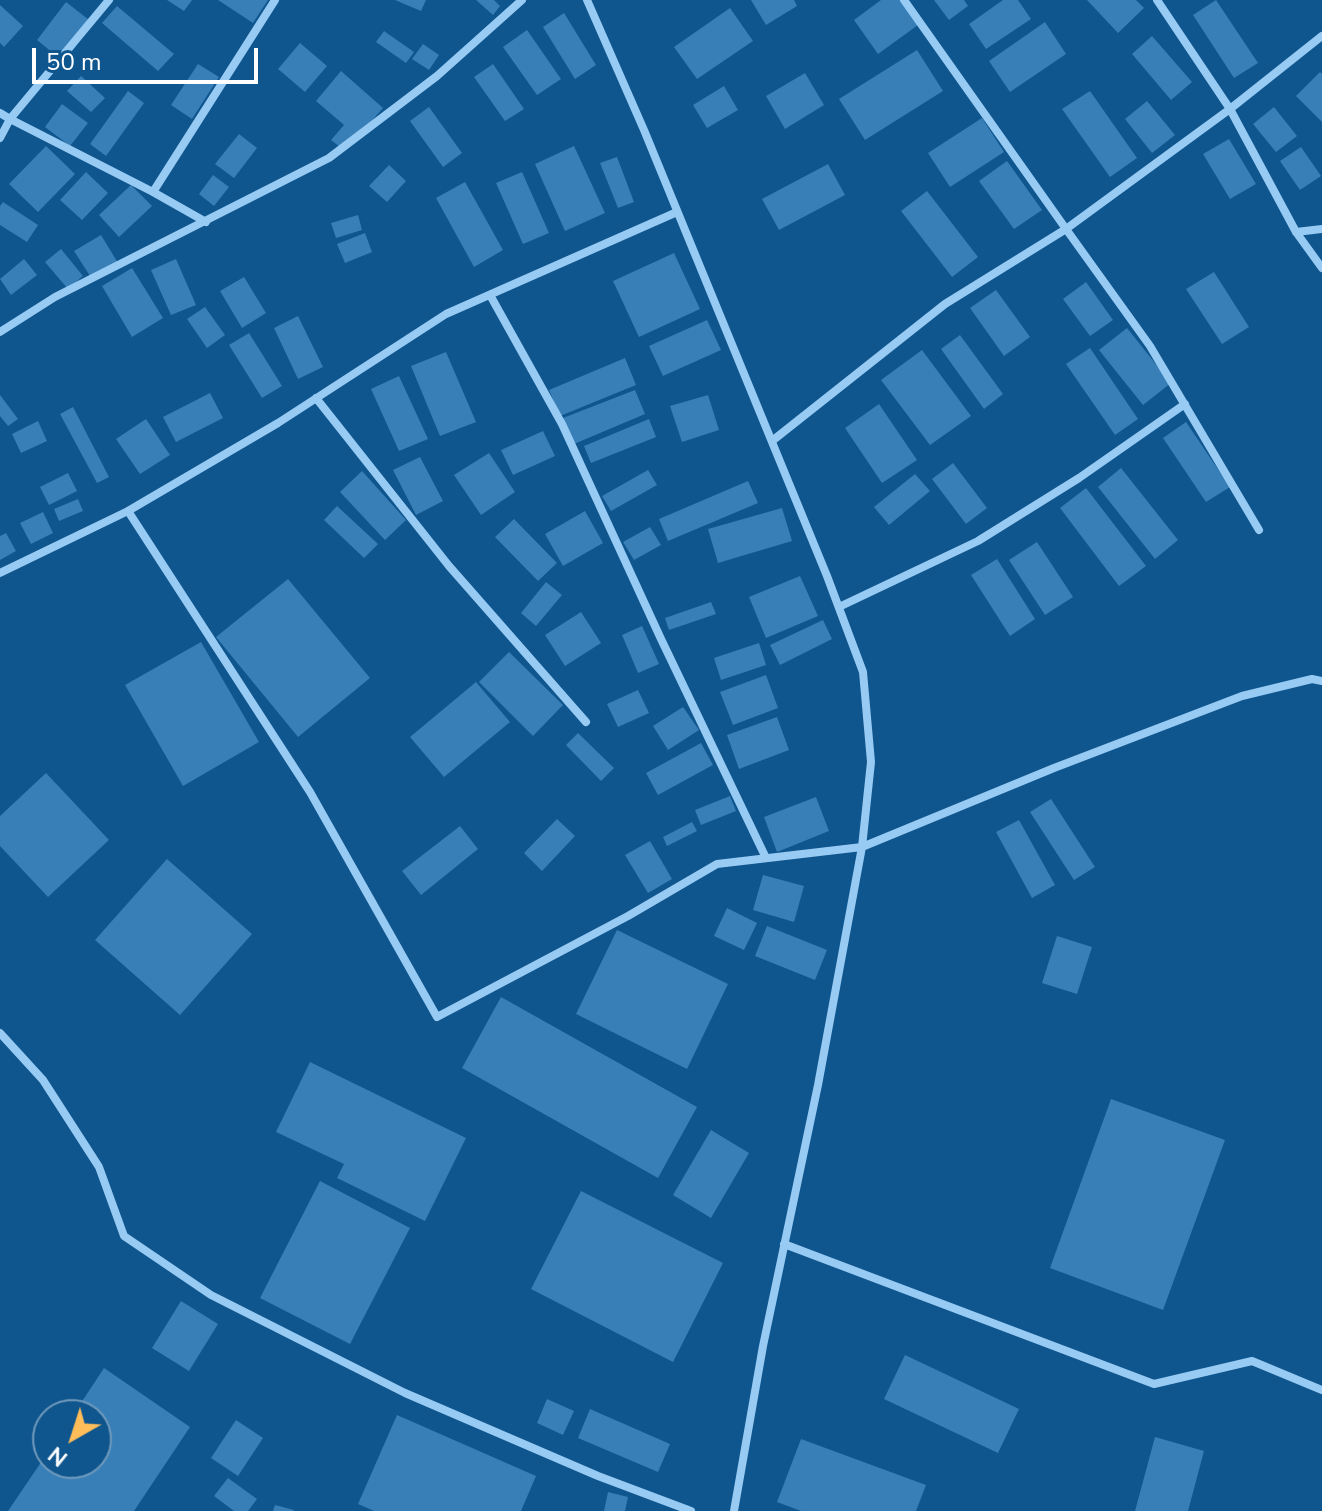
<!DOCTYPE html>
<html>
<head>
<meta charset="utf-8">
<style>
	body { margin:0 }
	#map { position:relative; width:1322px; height:1511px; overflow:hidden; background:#0f558e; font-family:"Nunito Sans",sans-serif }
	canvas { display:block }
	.north { position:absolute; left:32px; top:1399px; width:80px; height:80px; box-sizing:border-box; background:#0f558e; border:2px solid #6f99bb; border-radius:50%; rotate:219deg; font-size:22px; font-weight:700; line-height:32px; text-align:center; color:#fff }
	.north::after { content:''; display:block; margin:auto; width:28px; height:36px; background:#ffbd59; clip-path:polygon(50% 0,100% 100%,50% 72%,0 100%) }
	.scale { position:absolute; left:32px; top:48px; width:226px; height:36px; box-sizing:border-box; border:4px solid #fff; border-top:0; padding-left:10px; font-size:24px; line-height:28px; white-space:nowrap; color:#fff; -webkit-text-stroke:6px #0f558e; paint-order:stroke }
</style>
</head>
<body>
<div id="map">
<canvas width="1322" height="1511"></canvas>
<div class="north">N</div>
<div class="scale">50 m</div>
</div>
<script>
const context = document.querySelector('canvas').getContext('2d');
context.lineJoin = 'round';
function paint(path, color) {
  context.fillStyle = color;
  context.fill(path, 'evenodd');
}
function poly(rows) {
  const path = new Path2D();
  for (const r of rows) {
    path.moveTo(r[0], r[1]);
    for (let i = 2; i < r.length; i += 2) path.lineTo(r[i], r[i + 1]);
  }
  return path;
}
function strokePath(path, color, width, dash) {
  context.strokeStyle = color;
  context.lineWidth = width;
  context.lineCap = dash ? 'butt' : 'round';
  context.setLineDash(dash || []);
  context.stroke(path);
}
paint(poly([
	[167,0,192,0,184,11],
	[218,0,268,0,253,23],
	[395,0,426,0,421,11],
	[476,0,494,0,500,6,493,15],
	[751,0,794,0,797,6,766,25],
	[881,0,900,0,918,25,878,54,854,20],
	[934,0,964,0,968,6,949,20],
	[1003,0,1018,0,1031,19,986,49,969,24],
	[1087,0,1136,0,1144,8,1118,33],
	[1216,0,1258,63,1234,78,1193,15],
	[66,2,93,23,64,62,37,40],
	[0,5,23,26,4,47,0,43],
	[117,6,174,54,158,71,102,23],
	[730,8,753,41,697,79,674,47],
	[564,13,596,65,575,79,543,27],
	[1045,22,1066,54,1010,92,989,61],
	[527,30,561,79,537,95,503,47],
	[384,31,414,52,406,63,376,42],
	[1152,36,1192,82,1171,100,1132,54],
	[300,43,327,66,305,92,278,69],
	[423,44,439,55,429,70,412,59],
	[917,50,943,91,865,140,839,99],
	[198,64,219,77,192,119,171,105],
	[493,64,524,109,505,121,474,77],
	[341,71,383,108,345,151,331,140,344,125,316,101],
	[1320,72,1322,74,1322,122,1296,96],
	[805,73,824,105,785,129,766,96],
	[81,76,105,98,91,112,67,91],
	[724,86,738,110,707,128,693,105],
	[128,91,144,103,106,156,90,144],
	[1090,91,1137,158,1110,177,1062,109],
	[1147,101,1175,135,1152,153,1125,119],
	[62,104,88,123,70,146,45,127],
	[429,107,462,153,443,167,410,121],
	[1274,107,1297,136,1276,152,1253,124],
	[982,118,1004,152,950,187,928,153],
	[239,134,257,148,234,178,215,164],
	[1229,139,1256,184,1230,199,1203,154],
	[46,146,75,174,38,212,9,184],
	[574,146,605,213,565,231,535,164],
	[1301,147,1321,176,1300,190,1280,161],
	[617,157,634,202,618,208,600,163],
	[1007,161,1042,210,1014,229,979,181],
	[828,164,845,195,779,230,762,199],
	[389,165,406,181,387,202,369,186],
	[86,172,108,193,82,220,60,200],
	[522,172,549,233,523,244,496,183],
	[213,175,229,187,214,206,199,194],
	[465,182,503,250,474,267,436,198],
	[131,185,152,206,119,237,99,215],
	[927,191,978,257,952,277,901,211],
	[3,202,38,225,27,242,0,225,0,206],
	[358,215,362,230,336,238,331,223],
	[365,233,372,252,345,263,337,244],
	[101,235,118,263,92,279,74,251],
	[61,249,83,276,68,289,45,262],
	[674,253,700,309,639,337,613,281],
	[24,259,37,275,11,295,0,279],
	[176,259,196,305,171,315,151,270],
	[132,268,163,318,132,337,102,286],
	[1214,272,1249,327,1222,344,1186,289],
	[244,277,266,313,242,328,220,291],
	[1086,282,1113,320,1090,336,1063,299],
	[996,290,1030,337,1004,356,970,308],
	[205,307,225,335,207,348,187,319],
	[298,316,323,367,298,379,274,328],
	[707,320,721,350,663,376,649,346],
	[1127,328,1171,383,1143,405,1099,350],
	[249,333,282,386,262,398,229,345],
	[960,335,1003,394,984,409,941,349],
	[1090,348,1138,419,1115,435,1066,364],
	[922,350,971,416,930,445,881,380],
	[446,352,476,422,440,436,411,366],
	[625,358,636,385,560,416,549,390],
	[399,376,428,439,399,451,371,389],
	[635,390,645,414,574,444,563,418],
	[210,393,223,418,176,442,163,417],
	[0,395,18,419,8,426,0,416],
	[708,395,719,430,682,442,670,406],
	[879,404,917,460,882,483,845,428],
	[73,407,109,477,97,483,60,414],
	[146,419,170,455,140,474,116,439],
	[649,419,656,437,591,463,584,446],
	[38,421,47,441,21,453,12,434],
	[1186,422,1230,487,1206,502,1163,438],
	[543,431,555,456,513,475,501,450],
	[489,453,515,492,481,515,454,475],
	[420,457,443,501,416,515,393,470],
	[953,463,987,508,966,524,932,479],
	[1121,468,1178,540,1155,559,1098,487],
	[648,470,657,485,611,511,602,496],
	[362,471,406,520,385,540,340,492],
	[68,473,77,491,49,505,40,487],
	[915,474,930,491,889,525,874,507],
	[748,481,758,503,668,541,659,519],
	[1086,488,1146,566,1119,586,1060,508],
	[78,499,83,511,59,521,54,509],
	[337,506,378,544,364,558,324,520],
	[782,508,792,541,718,563,708,529],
	[585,511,603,543,563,566,545,534],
	[43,512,53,533,31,544,20,523],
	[514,519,557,563,538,581,495,537],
	[650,527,661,545,634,560,623,542],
	[6,533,16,551,0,560,0,536],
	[1037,542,1073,597,1045,615,1009,560],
	[997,559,1035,619,1010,636,971,575],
	[800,576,818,616,766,638,749,597],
	[288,579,370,678,298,737,216,637],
	[546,582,562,595,536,626,521,613],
	[711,602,716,614,669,630,665,618],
	[581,612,601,643,565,666,545,635],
	[823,620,832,639,780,665,770,645],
	[642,626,659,664,638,673,622,635],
	[201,642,259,742,183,786,125,685],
	[759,643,766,665,721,680,714,658],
	[509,652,563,705,533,736,479,682],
	[766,675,778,708,733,725,720,692],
	[476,682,510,722,444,777,410,737],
	[638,690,649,713,618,727,607,704],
	[683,707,699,730,668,750,653,726],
	[777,717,789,750,739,769,727,735],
	[578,733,614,768,601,781,566,745],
	[701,743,713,765,658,795,646,773],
	[46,773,109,840,48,897,0,846,0,816],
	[730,796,736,811,701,825,695,810],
	[816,797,829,831,777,852,764,817],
	[1051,799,1095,867,1074,880,1030,812],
	[557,819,575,836,542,871,524,853],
	[1019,820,1055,885,1032,898,996,832],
	[692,822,697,831,667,846,663,837],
	[460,826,478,849,421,895,402,871],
	[650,841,672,879,648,893,625,855],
	[167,859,252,934,180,1015,95,940],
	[763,875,804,886,794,922,753,910],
	[727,908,757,923,744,950,714,936],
	[767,926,827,950,815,980,755,956],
	[617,930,728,984,687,1069,576,1014],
	[1057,936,1092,947,1077,994,1042,983],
	[501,997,697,1107,658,1178,462,1068],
	[310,1062,466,1138,425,1221,337,1178,344,1164,276,1132],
	[1111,1099,1225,1140,1163,1310,1050,1268],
	[711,1130,749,1153,711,1218,673,1195],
	[320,1181,410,1228,350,1344,260,1298],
	[581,1191,723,1263,673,1362,531,1289],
	[181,1301,218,1324,189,1371,152,1348],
	[905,1355,1019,1409,998,1453,884,1399],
	[104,1368,190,1427,134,1511,8,1511,48,1452,48,1463,96,1463,96,1415,73,1415],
	[547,1399,574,1411,563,1435,537,1423],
	[590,1409,670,1444,658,1472,578,1438],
	[397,1415,536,1476,521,1511,374,1511,358,1504],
	[236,1420,263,1438,238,1476,211,1458],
	[1155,1437,1204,1451,1188,1511,1135,1511],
	[801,1439,926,1485,916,1511,801,1511,777,1502],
	[228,1478,257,1499,248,1511,234,1511,214,1496],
	[608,1492,628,1497,625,1511,604,1511],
	[275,1505,294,1510,293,1511,273,1511]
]), '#387fb8');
strokePath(poly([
	[109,0,10,119,153,192,206,222],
	[587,0,644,130,827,576,863,672,871,762,862,847,818,1085,763,1346,734,1511],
	[904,0,1066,229,1230,109,1157,0],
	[1322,36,1230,109,1296,232,1322,268],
	[0,113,10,119,0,138],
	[153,192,275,0],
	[677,212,446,314,278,423,128,511,310,792,437,1017,628,916,717,864,862,847,1054,768,1242,696,1312,679,1322,681],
	[1296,232,1322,229],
	[490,295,562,424,661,639,766,858],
	[0,332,55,297,329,158,437,76,522,0],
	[316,398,449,566,586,722],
	[772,441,945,304,1066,229,1150,346,1259,530],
	[0,573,128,511],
	[839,607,978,541,1079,478,1185,404],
	[0,1033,43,1080,99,1167,124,1236,211,1295,405,1393,598,1476,691,1511],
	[784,1244,1154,1384,1252,1361,1322,1390]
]), '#98cbf3', 8);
</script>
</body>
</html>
